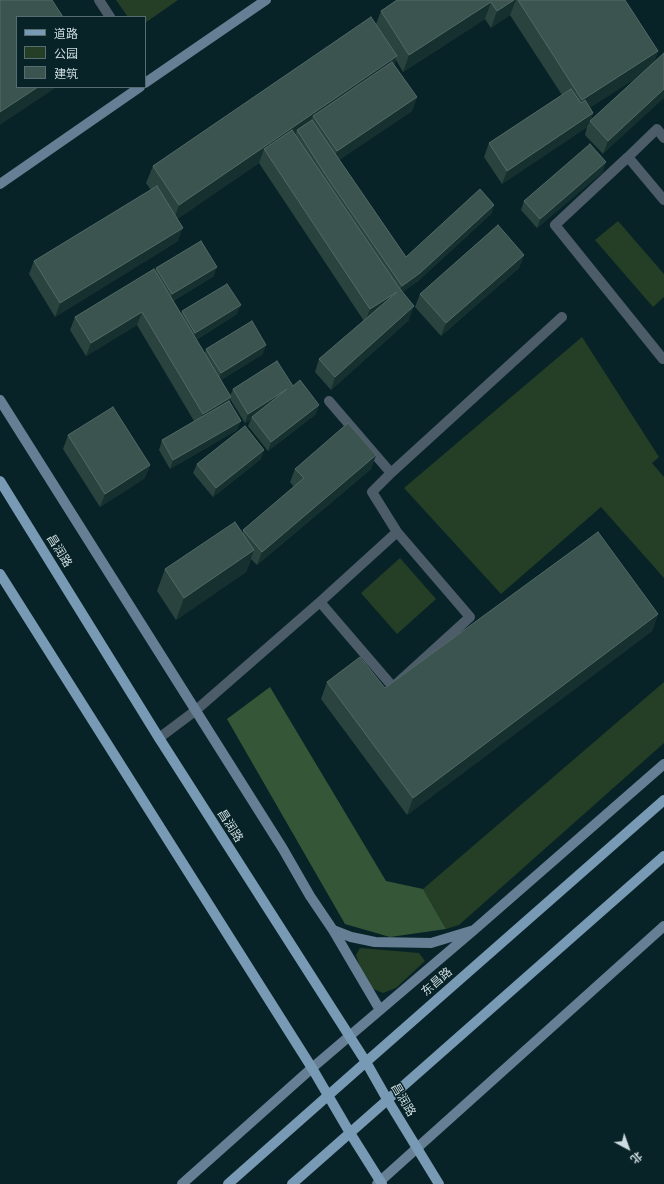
<!DOCTYPE html>
<html>
<head>
<meta charset="utf-8">
<style>
	body { margin:0 }
	#map { position:relative; width:664px; height:1184px; overflow:hidden; background:#082328; font-family:Rubik,"Noto Sans SC",sans-serif }
	canvas { display:block }
	.legend { position:absolute; left:16px; top:16px; width:130px; height:72px; box-sizing:border-box; background:#082328; border:1px solid #576d71; margin:0; padding:5px 7px; list-style:none; font-size:12px; color:#cddcdf }
	.legend li { display:flex; align-items:center; gap:8px; height:20px }
	.legend b { width:20px; border:1px solid #576d71 }
	.north { position:absolute; left:608px; top:1128px; width:40px; height:40px; -webkit-text-stroke:3px #082328; paint-order:stroke; rotate:139deg; font-size:11px; font-weight:700; line-height:16px; text-align:center; color:#cddcdf }
	.north::after { content:''; display:block; margin:auto; width:14px; height:18px; background:#cddcdf; clip-path:polygon(50% 0,100% 100%,50% 72%,0 100%) }
</style>
</head>
<body>
<div id="map">
<canvas width="664" height="1184"></canvas>
<ul class="legend">
<li><b style="height:5px;background:#799ab5"></b>道路</li>
<li><b style="height:11px;background:#253e26"></b>公园</li>
<li><b style="height:11px;background:#3c544f"></b>建筑</li>
</ul>
<div class="north">北</div>
</div>
<script>
const context = document.querySelector('canvas').getContext('2d');
context.lineJoin = 'round';
function paint(path, color) {
  context.fillStyle = color;
  context.fill(path, 'evenodd');
}
function poly(rows) {
  const path = new Path2D();
  for (const r of rows) {
    path.moveTo(r[0], r[1]);
    for (let i = 2; i < r.length; i += 2) path.lineTo(r[i], r[i + 1]);
  }
  return path;
}
function strokePath(path, color, width, dash) {
  context.strokeStyle = color;
  context.lineWidth = width;
  context.lineCap = dash ? 'butt' : 'round';
  context.setLineDash(dash || []);
  context.stroke(path);
}
function write(font, color, halo, rows, align = 'center') {
  context.font = font + ' Rubik,"Noto Sans SC",sans-serif';
  context.lineWidth = 3;
  context.setLineDash([]);
  context.textBaseline = 'middle';
  context.strokeStyle = halo;
  context.fillStyle = color;
  for (const [text, x, y, turn = 0] of rows) {
    context.save();
    context.translate(x, y);
    context.rotate((+turn || 0) * Math.PI / 180);
    context.textAlign = isNaN(turn) ? turn : align;
    if (halo) context.strokeText(text, 0, 0);
    context.fillText(text, 0, 0);
    context.restore();
  }
}
paint(poly([
	[116,0,178,0,145,23,145,17,128,17],
	[618,221,664,274,664,297,653,307,595,240],
	[582,337,659,457,652,463,664,477,664,578,601,507,501,594,404,488],
	[400,558,436,599,397,634,361,593],
	[664,682,664,743,459,925,446,929,423,889],
	[360,948,419,953,425,961,396,988,383,993,366,986,356,955]
]), '#253e26');
paint(poly([
	[270,687,386,881,423,889,446,929,390,937,345,924,227,719]
]), '#365737');
strokePath(poly([
	[99,0,110,17],
	[628,157,657,129,664,138],
	[664,200,628,157,555,225,663,359,664,358],
	[329,401,391,473,372,492,397,532],
	[391,473,562,317],
	[159,738,195,711,320,602,397,532,470,617,393,687,320,602]
]), '#4c5c69', 10);
strokePath(poly([
	[145,83,266,0],
	[0,184,140,87],
	[0,400,283,849,310,896,333,930,351,937,375,942,431,943,474,930],
	[333,930,380,1010],
	[182,1184,312,1068,474,930,664,764],
	[377,1184,664,926]
]), '#667f94', 10);
strokePath(poly([
	[0,481,159,738,366,1062,387,1099,439,1184],
	[0,574,312,1068,350,1133,382,1184],
	[228,1184,366,1062,664,800],
	[292,1184,664,856]
]), '#799ab5', 10);
paint(poly([
	[397,0,625,0,658,51,654,62,603,154,585,135,587,127,502,184,484,157,489,143,562,95,510,15,491,28,485,19,403,72,396,60,394,65,417,97,412,111,339,160,406,257,494,205,491,214,417,282,402,292,409,320,331,390,315,372,319,359,364,321,259,163,177,219,178,241,55,317,29,274,34,261,151,190,146,183,153,166,376,24,381,11],
	[640,75,591,120,593,113,590,107],
	[603,172,537,228,521,210,524,201],
	[524,255,519,268,441,336,415,307,420,294],
	[156,268,214,276,173,301,181,314,182,311,237,314,196,340,205,353,206,349,263,354,221,380,230,396,233,389,293,386,316,414,268,451,248,426,251,419,245,423,230,399,229,401,237,430,170,469,159,450,162,440,194,421,137,325,86,356,70,330,75,317,155,271],
	[68,435,150,465,145,478,100,507,63,449],
	[376,455,371,469,257,565,251,559,246,572,176,620,157,591,165,569,243,533,243,530,294,487,290,482,295,469],
	[261,459,213,497,193,473,197,464],
	[658,614,652,631,407,815,321,699,327,682,385,688]
]), '#2a433e');
paint(poly([
	[514,0,516,0,510,15,491,28,497,11],
	[491,2,485,19,403,72,409,55],
	[658,51,652,68,576,117,582,100],
	[397,56,391,72,313,116,308,129,297,130,293,140,264,149,259,163,173,222,179,205],
	[38,87,57,87,0,125,0,112],
	[664,89,664,98,603,154,608,141],
	[417,97,412,111,332,165,337,151],
	[593,113,590,122,590,121,587,127,502,184,507,171],
	[606,162,603,172,537,228,540,219],
	[494,205,491,214,417,282,399,295,402,286],
	[183,228,178,241,55,317,60,303],
	[524,255,519,268,441,336,446,323],
	[217,267,214,276,169,303,172,294],
	[397,292,365,322,370,309],
	[241,305,237,314,192,342,195,333],
	[414,306,409,320,331,390,335,377],
	[142,312,137,325,86,356,91,343],
	[266,345,263,354,218,382,221,373],
	[287,389,252,417,251,419,245,423,248,414],
	[231,397,226,410,198,427,203,414],
	[319,405,316,414,268,451,271,442],
	[241,421,237,430,170,469,173,460],
	[264,450,261,459,213,497,216,488],
	[376,455,371,469,257,565,262,552],
	[150,465,145,478,100,507,105,494],
	[254,550,246,572,176,620,184,598],
	[658,614,652,631,407,815,413,798]
]), '#15302e');
const building = poly([
	[0,0,52,0,63,17,17,17,17,87,38,87,0,112,0,0],
	[397,0,514,0,497,11,491,2,409,55,381,11,397,0],
	[518,0,625,0,658,51,582,100,518,0],
	[371,17,397,56,179,205,153,166,371,17],
	[664,53,664,89,608,141,590,121,664,53],
	[392,62,417,97,337,151,313,116,392,62],
	[571,89,581,103,585,100,593,113,507,171,489,143,571,89],
	[312,120,406,257,480,189,494,205,420,273,402,286,327,177,297,130,312,120],
	[292,130,400,289,414,306,335,377,319,359,397,292,370,309,264,149,292,130],
	[590,144,606,162,540,219,524,201,590,144],
	[157,186,183,228,60,303,34,261,157,186],
	[498,225,524,255,446,323,420,294,498,225],
	[201,241,217,267,172,294,156,268,201,241],
	[154,269,231,397,203,414,142,312,91,343,75,317,154,269],
	[227,284,241,305,195,333,182,311,227,284],
	[252,321,266,345,221,373,206,349,252,321],
	[277,361,293,386,300,380,319,405,271,442,252,417,287,389,248,414,233,389,277,361],
	[229,401,241,421,173,460,162,440,229,401],
	[113,407,150,465,105,494,68,435,113,407],
	[348,423,376,455,262,552,243,530,304,478,295,469,348,423],
	[245,426,264,450,216,488,197,464,245,426],
	[235,522,254,550,184,598,165,569,235,522],
	[598,532,658,614,413,798,327,682,360,657,385,688,598,532]
]);
paint(building, '#3c544f');
strokePath(building, '#526966', 1);
write('12px', '#cddcdf', '#082328', [
	["昌润路",59,551,58],
	["昌润路",230,826,57],
	["东昌路",437,982,-41],
	["昌润路",403,1100,59]
]);
</script>
</body>
</html>
